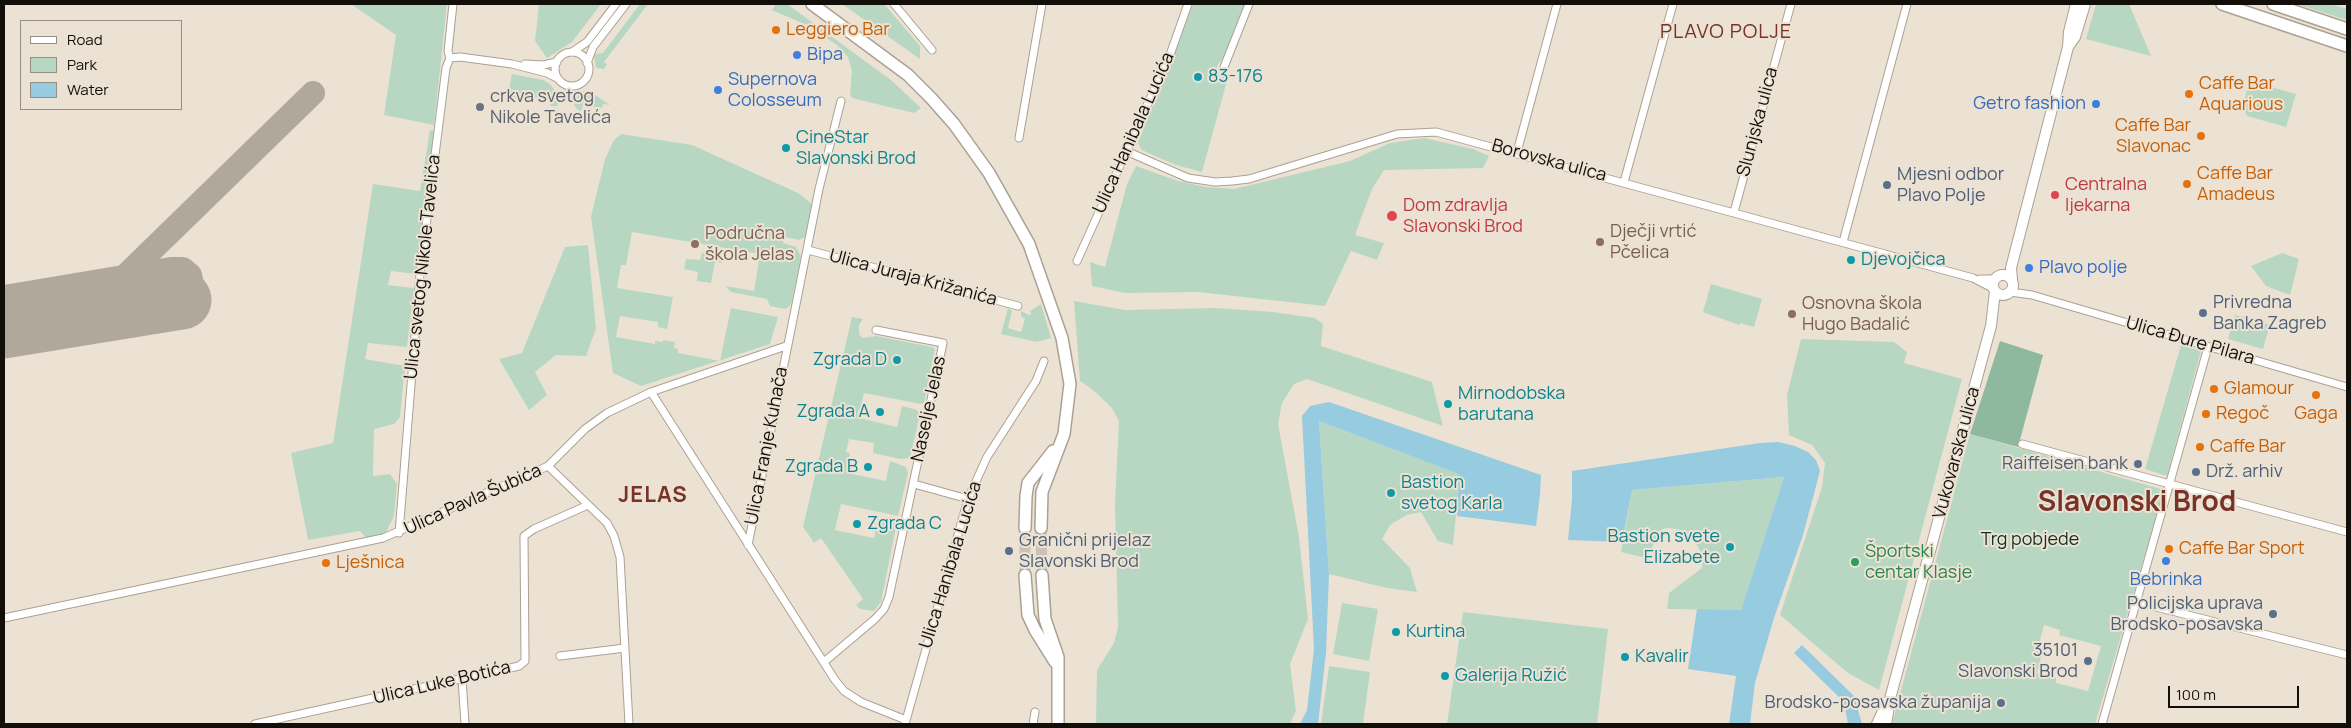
<!DOCTYPE html>
<html>
<head>
<meta charset="utf-8">
<style>
	body { margin:0 }
	#map { position:relative; width:2351px; height:728px; overflow:hidden; background:#ece2d3; font-family:Manrope,sans-serif }
	canvas { display:block }
	.frame { position:absolute; inset:0; border:5px solid #120f0a; pointer-events:none }
	.legend { position:absolute; left:20px; top:20px; width:162px; height:90px; box-sizing:border-box; background:#ece2d3; border:1px solid #958e83; margin:0; padding:6px 9px; list-style:none; font-size:15px; color:#120f0a }
	.legend li { display:flex; align-items:center; gap:10px; height:25px }
	.legend b { width:25px; border:1px solid #958e83 }
	.scale { position:absolute; left:2168px; top:686px; width:131px; height:22px; box-sizing:border-box; border:2px solid #120f0a; border-top:0; padding-left:6px; font-size:15px; line-height:18px; white-space:nowrap; color:#120f0a; -webkit-text-stroke:4px #ece2d3; paint-order:stroke }
</style>
</head>
<body>
<div id="map">
<canvas width="2351" height="728"></canvas>
<div class="frame"></div>
<ul class="legend">
<li><b style="height:6px;background:#fff"></b>Road</li>
<li><b style="height:14px;background:#b8d7c3"></b>Park</li>
<li><b style="height:14px;background:#97cbdf"></b>Water</li>
</ul>
<div class="scale">100 m</div>
</div>
<script>
const context = document.querySelector('canvas').getContext('2d');
context.lineJoin = 'round';
function paint(path, color) {
  context.fillStyle = color;
  context.fill(path, 'evenodd');
}
function poly(rows) {
  const path = new Path2D();
  for (const r of rows) {
    if (r.length === 3) {
      path.moveTo(r[0] + r[2], r[1]);
      path.arc(r[0], r[1], r[2], 0, 2 * Math.PI);
      continue;
    }
    path.moveTo(r[0], r[1]);
    for (let i = 2; i < r.length; i += 2) path.lineTo(r[i], r[i + 1]);
  }
  return path;
}
function strokePath(path, color, width, dash) {
  context.strokeStyle = color;
  context.lineWidth = width;
  context.lineCap = dash ? 'butt' : 'round';
  context.setLineDash(dash || []);
  context.stroke(path);
}
function write(font, color, halo, rows, align = 'center') {
  context.font = font + ' Manrope,sans-serif';
  context.lineWidth = 4;
  context.setLineDash([]);
  context.textBaseline = 'middle';
  context.strokeStyle = halo;
  context.fillStyle = color;
  for (const [text, x, y, turn = 0] of rows) {
    context.save();
    context.translate(x, y);
    context.rotate((+turn || 0) * Math.PI / 180);
    context.textAlign = isNaN(turn) ? turn : align;
    if (halo) context.strokeText(text, 0, 0);
    context.fillText(text, 0, 0);
    context.restore();
  }
}
paint(poly([
	[351,4,447,4,434,125,384,115,396,35],
	[539,4,601,4,572,42,547,58,535,41],
	[640,4,648,4,604,62,607,64,604,69,596,68,594,56,596,54,603,53],
	[772,4,787,4,891,80,921,108,914,113,852,98,850,94,852,71,848,57,837,45,809,26,772,10,775,6],
	[842,4,884,4,920,46,920,59],
	[1193,4,1245,4,1225,56,1218,64,1215,74,1228,77,1202,172,1176,165,1155,156,1142,150,1138,143],
	[2096,4,2129,4,2151,56,2086,39],
	[2297,4,2331,4,2347,9,2347,20],
	[512,74,543,80,550,84,557,94,559,101,557,106,550,106,551,100,516,94,515,100,507,99],
	[2249,81,2296,94,2286,127,2247,116,2243,107],
	[584,91,595,95,610,105,603,104,602,108,583,105,581,111,578,110,574,105,579,93],
	[430,130,435,131,416,274,391,271,388,285,414,288,407,347,368,343,365,359,405,366,400,417,394,424,374,429,373,476,390,474,397,484,394,516,386,532,376,536,366,538,360,531,308,540,291,453,333,443,373,184,420,191],
	[621,134,692,145,798,193,813,205,805,237,799,240,785,237,783,243,796,247,801,257,791,304,786,309,770,306,767,299,731,292,727,288,726,286,754,291,760,254,632,232,626,265,621,265,617,288,673,297,667,329,658,327,658,322,620,316,616,337,655,344,655,341,663,342,663,340,675,342,674,348,678,349,678,353,720,361,731,308,778,317,770,344,641,386,613,373,591,217,605,159,614,140],
	[1424,138,1473,149,1489,156,1483,168,1384,170,1372,189,1355,235,1384,243,1377,260,1351,251,1325,306,1198,292,1125,293,1092,286,1090,262,1105,267,1127,184,1136,166,1178,181,1206,187,1234,189,1350,161,1390,143],
	[588,245,596,329,586,356,556,355,535,372,547,395,529,410,499,359,522,353,565,247],
	[702,253,718,255,722,261,722,263,715,262,711,283,697,281,698,272,684,269,686,259,700,260],
	[2282,253,2299,259,2290,295,2266,286,2251,266],
	[1711,284,1762,299,1754,327,1740,323,1739,325,1703,312],
	[1074,301,1125,310,1216,308,1273,312,1315,318,1323,324,1321,346,1432,382,1443,426,1307,379,1294,384,1282,403,1278,424,1299,537,1308,619,1290,664,1296,711,1290,724,1096,724,1097,670,1114,643,1118,627,1115,504,1119,421,1112,408,1093,390,1080,381],
	[1041,304,1051,338,1037,342,1001,334,1008,308,1012,311,1008,328,1021,332,1025,319,1021,316,1021,311,1029,315,1031,314,1030,311],
	[2235,315,2270,325,2263,349,2228,339],
	[852,317,863,319,859,325,859,331,860,336,863,338,876,336,932,347,935,349,924,403,921,404,864,393,863,397,859,418,897,427,902,406,917,410,920,414,910,458,900,459,873,453,874,443,849,439,846,452,850,453,847,473,886,481,890,461,906,467,908,473,898,516,841,504,835,530,874,538,878,519,897,522,881,602,874,611,860,609,856,605,863,599,821,538,814,543,803,527],
	[1801,339,1894,342,1907,352,1904,363,1962,379,1879,690,1848,673,1780,615,1822,487,1825,463,1812,445,1789,435,1787,395],
	[2181,345,2201,351,2167,476,2145,469],
	[1319,421,1460,474,1453,545,1438,541,1421,512,1407,515,1391,524,1382,539,1410,568,1417,592,1387,588,1329,574],
	[1970,434,2164,490,2095,724,1892,724],
	[2044,625,2060,630,2059,635,2101,646,2088,691,2056,683,2056,678,2037,673,2042,653,2037,651],
	[1784,477,1741,610,1667,609,1669,593,1702,568,1703,555,1693,539,1681,530,1669,528,1662,529,1646,558,1621,552,1632,490],
	[1342,603,1378,609,1369,661,1333,654],
	[1463,612,1608,629,1597,724,1447,724],
	[1329,666,1370,672,1363,724,1321,724]
]), '#b8d7c3');
paint(poly([
	[2000,341,2043,355,2018,447,1970,434]
]), '#8eb99f');
paint(poly([
	[1329,402,1541,475,1540,495,1536,526,1457,516,1459,474,1319,421,1329,574,1326,653,1318,724,1300,724,1307,710,1314,649,1302,416,1310,406],
	[1778,442,1795,446,1808,452,1816,460,1820,471,1803,535,1774,618,1755,683,1750,724,1729,724,1736,676,1688,669,1697,609,1741,610,1784,477,1632,490,1622,542,1568,540,1572,499,1572,471,1760,443],
	[1802,645,1854,696,1862,724,1848,724,1844,702,1794,653]
]), '#97cbdf');
strokePath(poly([
	[4,297,171,269,183,269,190,275,192,284,189,293,182,300],
	[83,317,313,93]
]), '#b0a89b', 24);
strokePath(poly([
	[4,329,182,300]
]), '#b0a89b', 59);
strokePath(poly([
	[1025,528,1025,575],
	[1041,528,1042,575]
]), '#cbc2b5', 11, [11, 5.5]);
const minor = poly([
	[894,4,932,50],
	[572,52,587,42,616,4],
	[572,69,17],
	[450,58,460,57,512,64,547,73,557,78],
	[587,63,593,47,626,4],
	[525,64,543,65,557,62],
	[1224,67,1249,4],
	[1019,138,1042,4],
	[1126,151,1188,178,1215,182,1232,181,1249,179,1397,134,1436,132,1973,278,1994,289],
	[1517,152,1557,4],
	[1624,182,1673,4],
	[1734,212,1791,4],
	[1843,242,1907,4],
	[808,250,1018,306],
	[1077,261,1171,52,1188,4],
	[1980,279,1995,279],
	[2010,292,2032,295,2347,387],
	[651,392,786,346],
	[2022,444,2347,532],
	[548,466,607,523,614,536,620,557,629,724],
	[914,484,968,499],
	[399,533,420,274,446,68,450,58,448,51,453,4],
	[748,545,819,189,841,101],
	[2136,602,2347,655],
	[4,618,383,538,548,466,585,429,607,413,651,392,835,680,844,691,861,702,906,720],
	[560,656,625,648],
	[824,662,875,619,884,609,889,597,943,343,876,330],
	[462,679,465,724],
	[255,724,519,666,525,661,524,536,534,529,588,505],
	[905,724,968,499,987,457,1036,381,1044,361],
	[1033,724,1035,712],
	[2102,724,2208,347]
]);
const secondary = poly([
	[2068,47,2075,37,2085,4],
	[2003,285,10],
	[2012,279,2011,268,2068,47,2069,32,2076,4],
	[1877,724,1887,702],
	[1886,724,1891,695,1991,326,1995,291]
]);
const primary = poly([
	[812,4,908,75,931,98,954,124,989,173,1029,244,1062,338,1070,384,1064,434,1042,492,1041,528],
	[2222,4,2347,46],
	[2273,4,2347,29],
	[1025,528,1026,496,1028,483,1053,451],
	[1025,575,1028,615,1035,630,1055,662],
	[1042,575,1045,619,1058,657,1058,724]
]);
strokePath(minor, '#aba193', 9);
strokePath(secondary, '#aba193', 12);
strokePath(primary, '#aba193', 14);
strokePath(minor, '#fff', 7);
strokePath(secondary, '#fff', 10);
strokePath(primary, '#fff', 11);
for (const [x, y, r, color] of [
	[776,30,5,"#e8710a"],
	[797,55,5,"#3f7fe0"],
	[1198,77,5,"#0f9aa8"],
	[718,90,5,"#3f7fe0"],
	[2189,94,5,"#e8710a"],
	[2096,104,5,"#3f7fe0"],
	[480,107,5,"#6b7280"],
	[2201,136,5,"#e8710a"],
	[786,148,5,"#0f9aa8"],
	[2187,184,5,"#e8710a"],
	[1887,185,5,"#5c6f8a"],
	[2055,195,5,"#e0444e"],
	[1392,216,6,"#e0444e"],
	[1600,242,5,"#8d6e63"],
	[695,244,5,"#8d6e63"],
	[1851,260,5,"#0f9aa8"],
	[2029,268,5,"#3f7fe0"],
	[2203,313,5,"#5c6f8a"],
	[1792,314,5,"#8d6e63"],
	[897,360,5,"#0f9aa8"],
	[2214,389,5,"#e8710a"],
	[2316,395,5,"#e8710a"],
	[1448,404,5,"#0f9aa8"],
	[880,412,5,"#0f9aa8"],
	[2206,414,5,"#e8710a"],
	[2200,447,5,"#e8710a"],
	[2138,464,5,"#5c6f8a"],
	[868,467,5,"#0f9aa8"],
	[2196,472,5,"#5c6f8a"],
	[1391,493,5,"#0f9aa8"],
	[857,524,5,"#0f9aa8"],
	[1730,547,5,"#0f9aa8"],
	[2169,549,5,"#e8710a"],
	[1009,551,5,"#5c6f8a"],
	[2166,561,5,"#3f7fe0"],
	[1855,562,5,"#2e9e5b"],
	[326,563,5,"#e8710a"],
	[2273,614,5,"#5c6f8a"],
	[1396,632,5,"#0f9aa8"],
	[1625,657,5,"#0f9aa8"],
	[2088,661,5,"#5c6f8a"],
	[1445,676,5,"#0f9aa8"],
	[2001,703,5,"#5c6f8a"]
]) {
  const dot = new Path2D();
  dot.arc(x, y, r, 0, 2 * Math.PI);
  context.fillStyle = color;
  context.fill(dot);
  strokePath(dot, '#ece2d3', 2);
}
write('18px', '#c56008', '#ece2d3', [
	["Leggiero Bar",786,30],
	["Caffe Bar",2199,84],
	["Aquarious",2199,105],
	["Caffe Bar",2191,126,"right"],
	["Slavonac",2191,147,"right"],
	["Caffe Bar",2197,174],
	["Amadeus",2197,195],
	["Glamour",2224,389],
	["Regoč",2216,414],
	["Gaga",2316,414,"center"],
	["Caffe Bar",2210,447],
	["Caffe Bar Sport",2179,549],
	["Lješnica",336,563]
], 'left');
write('18px', '#366cbe', '#ece2d3', [
	["Bipa",807,55],
	["Supernova",728,80],
	["Colosseum",728,101],
	["Getro fashion",2086,104,"right"],
	["Plavo polje",2039,268],
	["Bebrinka",2166,580,"center"]
], 'left');
write('18px', '#0d838f', '#ece2d3', [
	["83-176",1208,77],
	["CineStar",796,138],
	["Slavonski Brod",796,159],
	["Djevojčica",1861,260],
	["Zgrada D",887,360,"right"],
	["Mirnodobska",1458,394],
	["barutana",1458,415],
	["Zgrada A",870,412,"right"],
	["Zgrada B",858,467,"right"],
	["Bastion",1401,483],
	["svetog Karla",1401,504],
	["Zgrada C",867,524],
	["Bastion svete",1720,537,"right"],
	["Elizabete",1720,558,"right"],
	["Kurtina",1406,632],
	["Kavalir",1635,657],
	["Galerija Ružić",1455,676]
], 'left');
write('18px', '#5b616d', '#ece2d3', [
	["crkva svetog",490,97],
	["Nikole Tavelića",490,118]
], 'left');
write('18px', '#120f0a', '#ece2d3', [
	["Slunjska ulica",1758,122,-75],
	["Ulica Hanibala Lucića",1134,133,-66],
	["Borovska ulica",1549,161,15],
	["Ulica svetog Nikole Tavelića",423,267,-84],
	["Ulica Juraja Križanića",913,278,15],
	["Ulica Đure Pilara",2190,341,16],
	["Naselje Jelas",929,409,-78],
	["Ulica Franje Kuhača",767,446,-79],
	["Vukovarska ulica",1957,453,-75],
	["Ulica Pavla Šubića",473,500,-24],
	["Ulica Hanibala Lucića",951,565,-73],
	["Ulica Luke Botića",442,683,-13]
]);
write('18px', '#4e5e75', '#ece2d3', [
	["Mjesni odbor",1897,175],
	["Plavo Polje",1897,196],
	["Privredna",2213,303],
	["Banka Zagreb",2213,324],
	["Raiffeisen bank",2128,464,"right"],
	["Drž. arhiv",2206,472],
	["Granični prijelaz",1019,541],
	["Slavonski Brod",1019,562],
	["Policijska uprava",2263,604,"right"],
	["Brodsko-posavska",2263,625,"right"],
	["35101",2078,651,"right"],
	["Slavonski Brod",2078,672,"right"],
	["Brodsko-posavska županija",1991,703,"right"]
], 'left');
write('18px', '#be3a42', '#ece2d3', [
	["Centralna",2065,185],
	["ljekarna",2065,206],
	["Dom zdravlja",1403,206],
	["Slavonski Brod",1403,227]
], 'left');
write('18px', '#785e54', '#ece2d3', [
	["Dječji vrtić",1610,232],
	["Pčelica",1610,253],
	["Područna",705,234],
	["škola Jelas",705,255],
	["Osnovna škola",1802,304],
	["Hugo Badalić",1802,325]
], 'left');
write('18px', '#0e3220', '#ece2d3', [
	["Trg pobjede",2030,540]
]);
write('18px', '#27864d', '#ece2d3', [
	["Športski",1865,552],
	["centar Klasje",1865,573]
], 'left');
context.letterSpacing = '1px';
write('20px', '#783228', '#ece2d3', [
	["PLAVO POLJE",1726,32]
]);
context.letterSpacing = '0px';
context.letterSpacing = '1px';
write('bold 22px', '#783228', '#ece2d3', [
	["JELAS",653,496]
]);
context.letterSpacing = '0px';
write('bold 28px', '#783228', '#ece2d3', [
	["Slavonski Brod",2137,503]
]);
</script>
</body>
</html>
